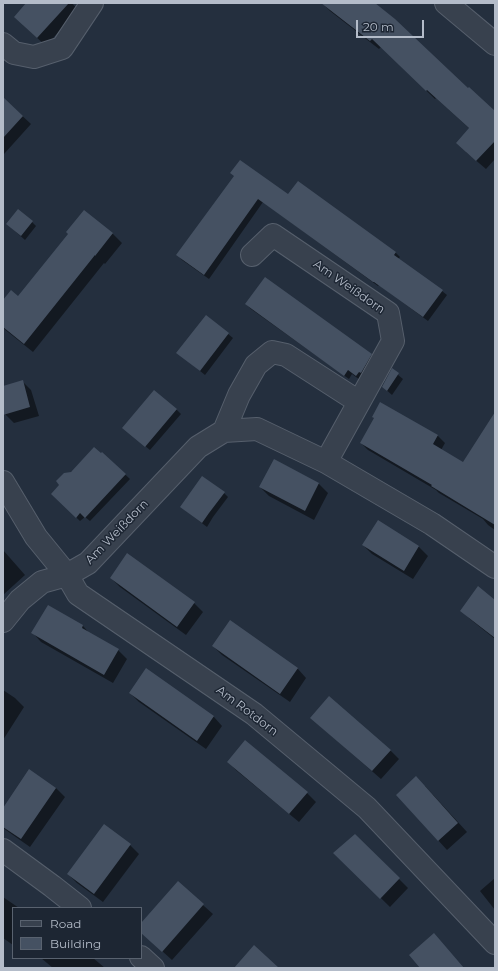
<!DOCTYPE html>
<html>
<head>
<meta charset="utf-8">
<style>
	body { margin:0 }
	#map { position:relative; width:498px; height:971px; overflow:hidden; background:#242f3e; font-family:Montserrat,sans-serif }
	canvas { display:block }
	.frame { position:absolute; inset:0; border:4px solid #b4bcc9; pointer-events:none }
	.legend { position:absolute; left:12px; top:907px; width:130px; height:52px; box-sizing:border-box; background:#1d2633; border:1px solid #59626f; margin:0; padding:5px 7px; list-style:none; font-size:12px; color:#b4bcc9 }
	.legend li { display:flex; align-items:center; gap:8px; height:20px }
	.legend b { width:20px; border:1px solid #59626f }
	.scale { position:absolute; left:356px; top:20px; width:68px; height:18px; box-sizing:border-box; border:2px solid #b4bcc9; border-top:0; padding-left:5px; font-size:12px; line-height:14px; white-space:nowrap; color:#b4bcc9; -webkit-text-stroke:3px #1d2633; paint-order:stroke }
</style>
</head>
<body>
<div id="map">
<canvas width="498" height="971"></canvas>
<div class="frame"></div>
<ul class="legend">
<li><b style="height:5px;background:#38414e"></b>Road</li>
<li><b style="height:11px;background:#455162"></b>Building</li>
</ul>
<div class="scale">20 m</div>
</div>
<script>
const context = document.querySelector('canvas').getContext('2d');
context.lineJoin = 'round';
function paint(path, color) {
  context.fillStyle = color;
  context.fill(path, 'evenodd');
}
function poly(rows) {
  const path = new Path2D();
  for (const r of rows) {
    path.moveTo(r[0], r[1]);
    for (let i = 2; i < r.length; i += 2) path.lineTo(r[i], r[i + 1]);
  }
  return path;
}
function strokePath(path, color, width, dash) {
  context.strokeStyle = color;
  context.lineWidth = width;
  context.lineCap = dash ? 'butt' : 'round';
  context.setLineDash(dash || []);
  context.stroke(path);
}
function write(font, color, halo, rows, align = 'center') {
  context.font = font + ' Montserrat,sans-serif';
  context.lineWidth = 3;
  context.setLineDash([]);
  context.textBaseline = 'middle';
  context.strokeStyle = halo;
  context.fillStyle = color;
  for (const [text, x, y, turn = 0] of rows) {
    context.save();
    context.translate(x, y);
    context.rotate((+turn || 0) * Math.PI / 180);
    context.textAlign = isNaN(turn) ? turn : align;
    if (halo) context.strokeText(text, 0, 0);
    context.fillText(text, 0, 0);
    context.restore();
  }
}
paint(poly([
	[25,3,72,3,78,10,46,46,23,25,26,4],
	[322,3,373,3,468,90,495,112,495,159,486,169,466,152,470,129,436,98,435,99,381,47,379,49,330,11],
	[3,98,31,124,4,154,3,153],
	[235,176,288,195,395,252,400,257,398,259,442,291,447,295,428,321,379,285,378,286,263,202,209,279,182,260,178,255],
	[84,211,113,234,122,243,105,264,104,263,33,352,3,328,3,301,19,298,69,234],
	[32,222,36,226,25,240,7,224],
	[246,304,371,355,375,359,360,380,352,374,349,379,251,309],
	[206,316,233,338,205,375,178,353],
	[392,370,403,379,392,395,383,387],
	[22,381,31,390,39,416,14,423,5,414,3,408,3,387],
	[380,403,438,436,445,443,441,450,463,463,495,435,495,530,488,525,483,519,439,493,436,490,368,450,361,443,375,419],
	[176,409,181,414,150,450,128,432],
	[102,453,130,479,90,521,85,517,80,521,52,494,71,472],
	[274,461,319,484,328,493,314,520,269,496,260,487],
	[224,493,228,497,213,517,207,527,186,511],
	[378,522,419,547,428,556,413,579,372,554,363,545],
	[3,550,25,575,3,595],
	[111,578,194,603,203,612,186,635,120,587],
	[495,601,495,639,470,619,461,610],
	[48,606,83,626,90,634,118,650,127,659,113,683,41,642,33,633],
	[213,646,298,669,306,678,290,702,222,655],
	[147,670,214,717,222,726,206,749,139,702,130,693],
	[3,690,15,698,24,707,3,740],
	[320,726,390,750,399,759,381,779],
	[228,762,307,793,316,802,299,822,237,771],
	[425,786,467,832,447,850,397,795],
	[56,788,65,797,30,847,3,828,3,809],
	[355,835,408,888,390,907,335,853],
	[130,845,139,854,103,902,77,883,68,874],
	[495,878,495,910,480,891],
	[178,883,213,914,172,960,141,932,141,925],
	[3,897,19,908,13,908,13,945,3,938],
	[41,958,93,958,105,968,53,968]
]), '#0007');
paint(poly([
	[26,3,69,3,37,38,14,17],
	[321,3,375,3,395,19,468,88,469,87,495,111,495,141,476,161,456,143,469,128,427,90,426,91,372,39,370,41],
	[3,97,23,116,3,138],
	[240,160,288,194,298,181,396,252,394,255,443,290,423,317,374,282,373,282,258,199,204,275,176,255,234,176,230,173],
	[18,209,33,221,21,236,6,224],
	[84,210,113,233,95,256,95,255,24,344,3,327,3,300,11,290,18,296,68,234,66,232],
	[265,277,372,354,361,373,359,372,356,376,348,370,344,376,245,304],
	[206,315,229,333,200,371,176,353],
	[392,368,399,373,387,391,382,387],
	[23,380,30,407,3,415,3,386],
	[154,390,177,409,145,447,122,428],
	[380,402,438,435,433,444,463,462,495,412,495,525,431,486,432,485,360,443,374,418,372,417],
	[94,447,101,453,102,452,126,474,85,518,80,513,76,518,51,494,59,485,56,481,64,473,71,472],
	[274,459,319,483,305,511,259,487],
	[202,476,225,492,209,513,202,523,180,507],
	[378,520,419,546,404,571,362,545],
	[127,553,195,602,177,627,110,578],
	[478,586,495,600,495,638,460,611],
	[48,605,83,625,82,628,119,649,104,675,31,633],
	[230,620,298,668,280,694,212,646],
	[146,668,214,716,197,741,129,693],
	[329,696,391,750,372,771,310,718],
	[245,740,308,792,289,814,227,762],
	[29,769,56,788,21,839,3,827,3,808],
	[416,776,458,823,438,841,396,795],
	[104,824,131,844,94,894,67,874],
	[355,834,400,878,380,899,333,853],
	[178,881,204,904,162,952,141,933,141,923],
	[434,933,464,968,420,968,409,955],
	[254,945,279,968,234,968]
]), '#455162');
const minor = poly([
	[446,3,495,44],
	[3,44,14,53,34,57,62,48,92,3],
	[252,255,273,235,388,313,393,341,326,462],
	[224,431,239,395,256,365,272,352,286,355,359,402],
	[3,482,36,537,67,575,78,594,254,714,367,808,495,943],
	[3,621,20,600,42,582,67,575,88,563,198,447,224,431,257,429,326,462,432,524,495,567],
	[3,850,52,886,80,908],
	[141,957,153,968]
]);
strokePath(minor, '#565f6c', 24);
strokePath(minor, '#38414e', 22);
write('12px', '#b4bcc9', '#1d2633', [
	["Am Weißdorn",349,287,35],
	["Am Weißdorn",117,532,-46],
	["Am Rotdorn",247,711,37]
]);
</script>
</body>
</html>
